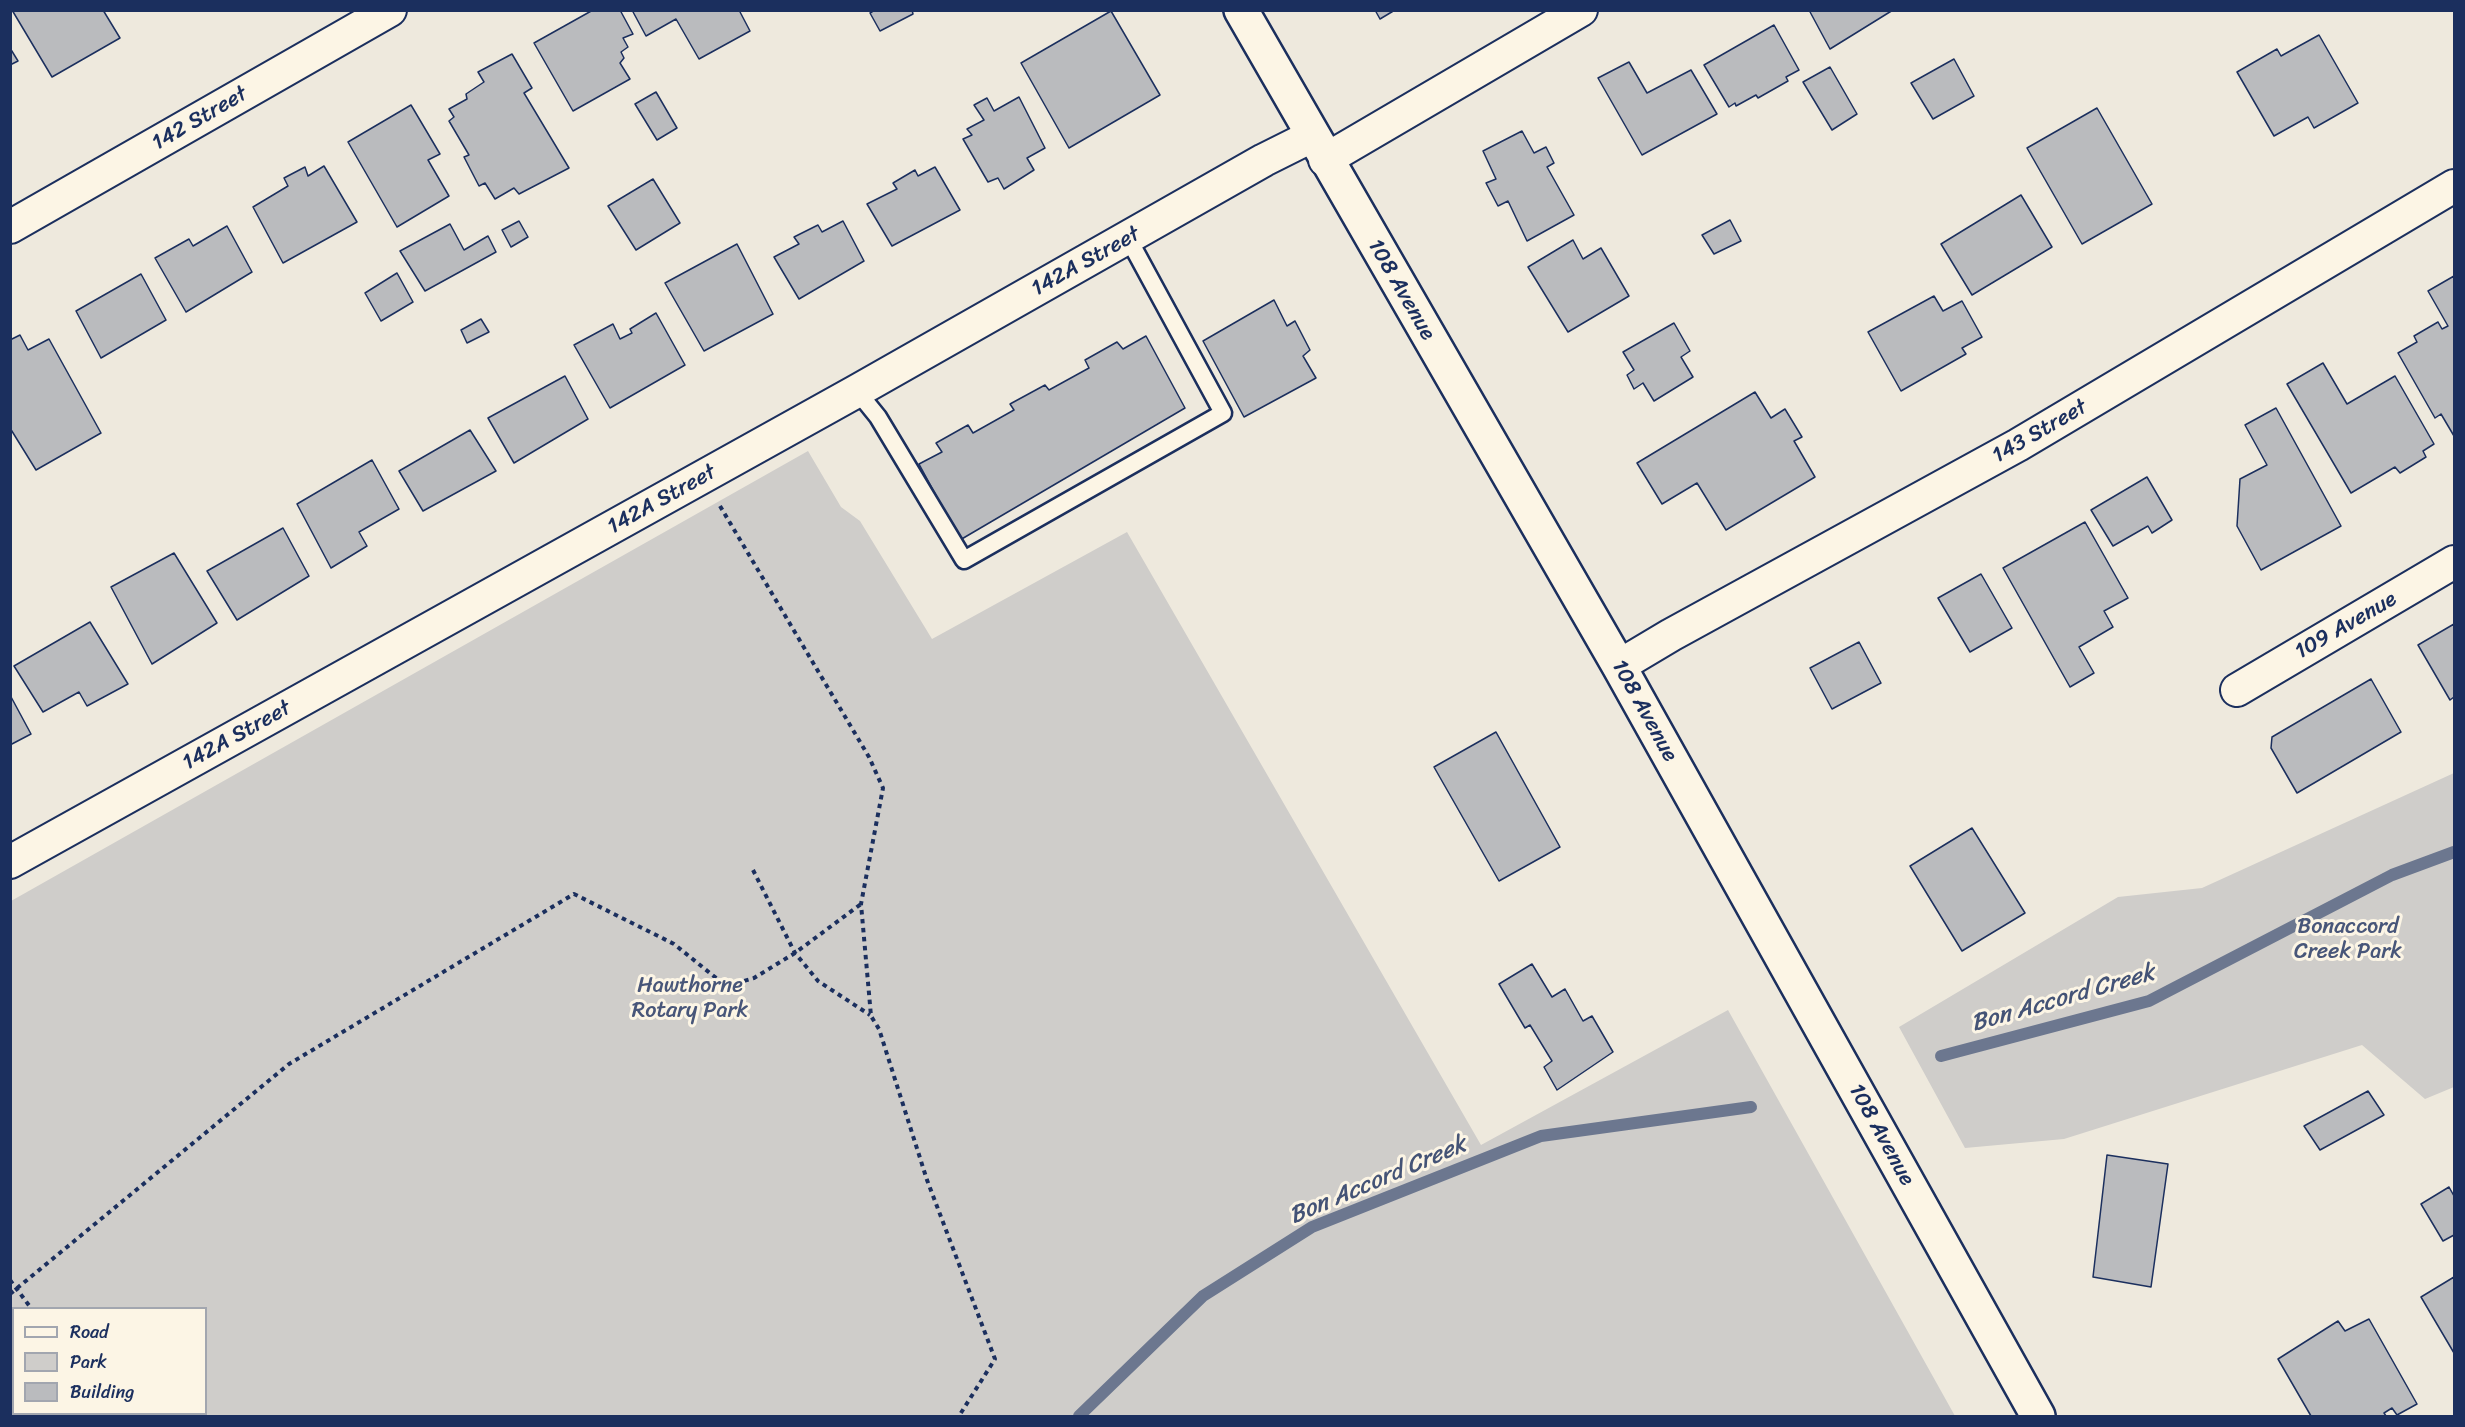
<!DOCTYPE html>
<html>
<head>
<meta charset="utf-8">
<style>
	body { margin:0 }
	#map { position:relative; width:2465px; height:1427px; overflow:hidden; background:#eee9dd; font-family:Sriracha,sans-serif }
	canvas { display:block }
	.frame { position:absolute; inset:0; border:12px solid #1b2f5e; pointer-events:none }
	.legend { position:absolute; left:12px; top:1307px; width:195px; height:108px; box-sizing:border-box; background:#fcf5e5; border:2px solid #a2a6af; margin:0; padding:8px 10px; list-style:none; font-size:18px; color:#1b2f5e }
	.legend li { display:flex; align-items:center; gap:12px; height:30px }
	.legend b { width:30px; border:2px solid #a2a6af }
</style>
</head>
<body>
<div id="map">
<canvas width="2465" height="1427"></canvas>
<div class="frame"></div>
<ul class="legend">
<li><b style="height:8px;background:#fcf5e5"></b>Road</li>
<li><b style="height:16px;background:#cfcdca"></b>Park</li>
<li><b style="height:16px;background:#babbbe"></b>Building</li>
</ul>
</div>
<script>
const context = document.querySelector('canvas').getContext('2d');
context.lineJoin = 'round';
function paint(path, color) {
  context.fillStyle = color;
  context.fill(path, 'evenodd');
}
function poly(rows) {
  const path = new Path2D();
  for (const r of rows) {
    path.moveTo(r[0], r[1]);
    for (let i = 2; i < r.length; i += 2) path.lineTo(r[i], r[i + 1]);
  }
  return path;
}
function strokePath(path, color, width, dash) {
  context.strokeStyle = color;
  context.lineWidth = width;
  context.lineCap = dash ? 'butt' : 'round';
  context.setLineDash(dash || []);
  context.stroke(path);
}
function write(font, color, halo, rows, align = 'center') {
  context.font = font + ' Sriracha,sans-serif';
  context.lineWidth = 6;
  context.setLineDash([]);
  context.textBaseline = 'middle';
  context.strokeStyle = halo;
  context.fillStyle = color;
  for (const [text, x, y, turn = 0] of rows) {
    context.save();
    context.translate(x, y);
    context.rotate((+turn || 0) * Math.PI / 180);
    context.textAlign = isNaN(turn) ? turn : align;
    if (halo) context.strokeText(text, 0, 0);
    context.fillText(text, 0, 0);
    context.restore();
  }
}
paint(poly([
	[808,451,841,507,860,521,932,639,1127,532,1481,1145,1728,1010,1955,1416,11,1416,11,901],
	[14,1308,206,1308,206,1414,14,1414],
	[2454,773,2454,1087,2425,1099,2362,1045,2064,1139,1965,1148,1899,1027,2118,897,2202,888]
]), '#cfcdca');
strokePath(poly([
	[1941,1056,2149,1001,2392,875,2454,852],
	[1079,1416,1203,1296,1312,1227,1541,1136,1751,1107]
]), '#6c778f', 12);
const building = poly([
	[12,10,103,10,120,38,52,77,12,10],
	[593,10,620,10,633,34,623,38,628,47,621,52,624,58,620,63,630,79,573,111,534,43,593,10],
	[632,10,739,10,750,31,699,59,676,19,646,36,632,10],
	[875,10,912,10,913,14,880,31,870,13,875,10],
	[1375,10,1395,10,1380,19,1375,10],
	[1809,10,1893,10,1830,49,1809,10],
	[1111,11,1160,95,1069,148,1021,63,1111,11],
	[1774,25,1799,70,1786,77,1788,81,1758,98,1756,95,1736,106,1735,103,1729,107,1704,65,1774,25],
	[2319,35,2358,103,2314,128,2308,117,2274,136,2237,72,2277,49,2281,56,2319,35],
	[10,48,18,61,10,65,10,48],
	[512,54,532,88,524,93,569,168,519,194,514,188,495,199,485,183,479,186,464,157,469,155,449,121,454,117,449,109,467,99,466,94,484,82,478,72,512,54],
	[1954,59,1974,96,1933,119,1911,83,1954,59],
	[1629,62,1647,93,1691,70,1717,114,1642,155,1598,78,1629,62],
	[1830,67,1857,114,1832,130,1803,82,1830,67],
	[656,92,677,128,657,140,635,104,656,92],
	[1019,97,1045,148,1027,158,1034,170,1004,189,998,178,988,182,963,139,972,135,967,129,984,120,974,105,987,98,994,111,1019,97],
	[411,105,440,154,428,160,449,196,397,227,348,142,411,105],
	[2097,108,2152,204,2082,244,2027,148,2097,108],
	[1522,131,1534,153,1546,147,1554,163,1547,167,1574,215,1527,241,1508,201,1498,206,1486,183,1496,179,1483,151,1522,131],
	[324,166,357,222,283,263,253,207,288,186,284,178,305,167,308,176,324,166],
	[935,167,960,210,892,246,867,204,897,189,893,183,915,170,918,176,935,167],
	[653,179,680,223,636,250,608,206,653,179],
	[2021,195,2052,247,1972,295,1941,244,2021,195],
	[1730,220,1741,241,1714,254,1702,235,1730,220],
	[519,221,528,237,511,247,502,230,519,221],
	[843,221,864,261,799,299,774,257,799,244,794,237,818,225,822,232,843,221],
	[450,224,464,250,488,236,496,252,425,291,400,251,450,224],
	[227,226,252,272,186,312,155,258,189,239,193,246,227,226],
	[1573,240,1583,259,1601,248,1629,296,1568,332,1528,267,1573,240],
	[737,244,773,314,704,351,665,283,737,244],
	[397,273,413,302,381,321,365,293,397,273],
	[141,274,166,320,101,358,76,311,141,274],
	[2454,276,2454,436,2441,414,2435,418,2398,353,2417,342,2414,336,2438,322,2442,329,2448,326,2428,291,2454,276],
	[1934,296,1943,311,1962,301,1982,337,1962,348,1966,354,1901,391,1868,332,1934,296],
	[1274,300,1287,326,1295,321,1310,350,1303,356,1316,378,1244,417,1203,341,1274,300],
	[656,313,685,365,610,408,574,345,613,324,620,339,632,333,630,329,656,313],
	[481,319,489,332,467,343,461,330,481,319],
	[1674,323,1690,351,1681,357,1693,377,1654,401,1643,383,1634,389,1627,375,1634,370,1623,352,1674,323],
	[20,335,28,350,49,339,101,433,36,470,10,428,10,340,20,335],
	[1146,336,1185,408,960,540,919,464,942,452,936,443,968,425,973,433,1014,410,1010,404,1045,385,1049,390,1089,368,1085,360,1117,342,1123,349,1146,336],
	[2323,363,2347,404,2395,376,2434,444,2423,451,2426,457,2400,473,2395,467,2351,493,2287,384,2323,363],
	[565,376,588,419,514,463,488,418,565,376],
	[1755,392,1771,418,1785,409,1802,437,1794,441,1815,477,1726,530,1697,483,1662,504,1637,463,1755,392],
	[2276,408,2341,526,2261,570,2237,526,2240,479,2267,465,2245,425,2276,408],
	[470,430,496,471,423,511,399,471,470,430],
	[372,460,399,509,359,532,367,546,331,568,297,504,372,460],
	[2147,477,2172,520,2152,533,2148,526,2113,546,2091,510,2147,477],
	[2085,522,2128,598,2104,611,2113,627,2079,647,2094,673,2070,687,2003,568,2085,522],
	[283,528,309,576,237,620,207,571,283,528],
	[174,553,217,623,152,664,111,587,174,553],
	[1981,574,2012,628,1970,652,1938,598,1981,574],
	[90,622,128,684,87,706,79,692,43,712,14,666,90,622],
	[2454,624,2454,697,2450,700,2418,645,2454,624],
	[1859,642,1881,683,1832,709,1810,668,1859,642],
	[2371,679,2401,732,2297,793,2271,748,2272,737,2371,679],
	[10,695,31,734,10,745,10,695],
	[1496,732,1560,847,1499,881,1434,767,1496,732],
	[1972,828,2025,913,1962,951,1910,866,1972,828],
	[1532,964,1552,997,1565,989,1583,1021,1592,1016,1613,1052,1557,1090,1544,1067,1552,1061,1530,1025,1525,1028,1499,984,1532,964],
	[2368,1091,2384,1115,2320,1150,2304,1126,2368,1091],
	[2107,1155,2168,1164,2151,1287,2093,1277,2107,1155],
	[2449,1187,2454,1196,2454,1235,2443,1241,2421,1204,2449,1187],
	[2454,1277,2454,1353,2421,1297,2454,1277],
	[2369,1319,2417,1404,2397,1415,2392,1408,2384,1413,2386,1416,2311,1416,2278,1359,2338,1321,2345,1331,2369,1319]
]);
paint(building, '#babbbe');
strokePath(building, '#1b2f5e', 1.5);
const lane = poly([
	[857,391,878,417,964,560,1223,413,1128,238]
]);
const street = poly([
	[1325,160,1581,10],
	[10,227,390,10],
	[1619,666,1671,635,2018,445,2454,186],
	[2237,690,2454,562],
	[10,862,857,391,1264,160,1312,136]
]);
const secondary = poly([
	[1241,10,1619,666,2038,1416]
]);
strokePath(lane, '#1b2f5e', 21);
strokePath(street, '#1b2f5e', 36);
strokePath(secondary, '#1b2f5e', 38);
strokePath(poly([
	[720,506,869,757,883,788,861,904,871,1016,879,1029,927,1180,995,1359,959,1416],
	[753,870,795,953,818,981,870,1015],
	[10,1280,31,1308],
	[10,1294,289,1064,574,894,674,944,726,986,754,978,795,953,861,904],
	[131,1414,134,1416]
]), '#1b2f5e', 4, [4.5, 4.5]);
strokePath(lane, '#fcf5e5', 16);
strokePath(street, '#fcf5e5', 32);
strokePath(secondary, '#fcf5e5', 33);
write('22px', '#1b2f5e', '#fcf5e5', [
	["142 Street",200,119,-30],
	["142A Street",1086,262,-29],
	["108 Avenue",1401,290,60],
	["143 Street",2040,432,-30],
	["142A Street",662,500,-29],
	["109 Avenue",2346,626,-30],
	["108 Avenue",1644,711,61],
	["142A Street",237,736,-29],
	["108 Avenue",1881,1135,61]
]);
write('22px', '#485679', '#fcf5e5', [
	["Bonaccord",2348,927],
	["Creek Park",2348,952],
	["Hawthorne",690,986],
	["Rotary Park",690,1011]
]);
write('italic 24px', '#445376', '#fcf5e5', [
	["Bon Accord Creek",2063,999,-16],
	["Bon Accord Creek",1378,1181,-23]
]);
</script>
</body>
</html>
